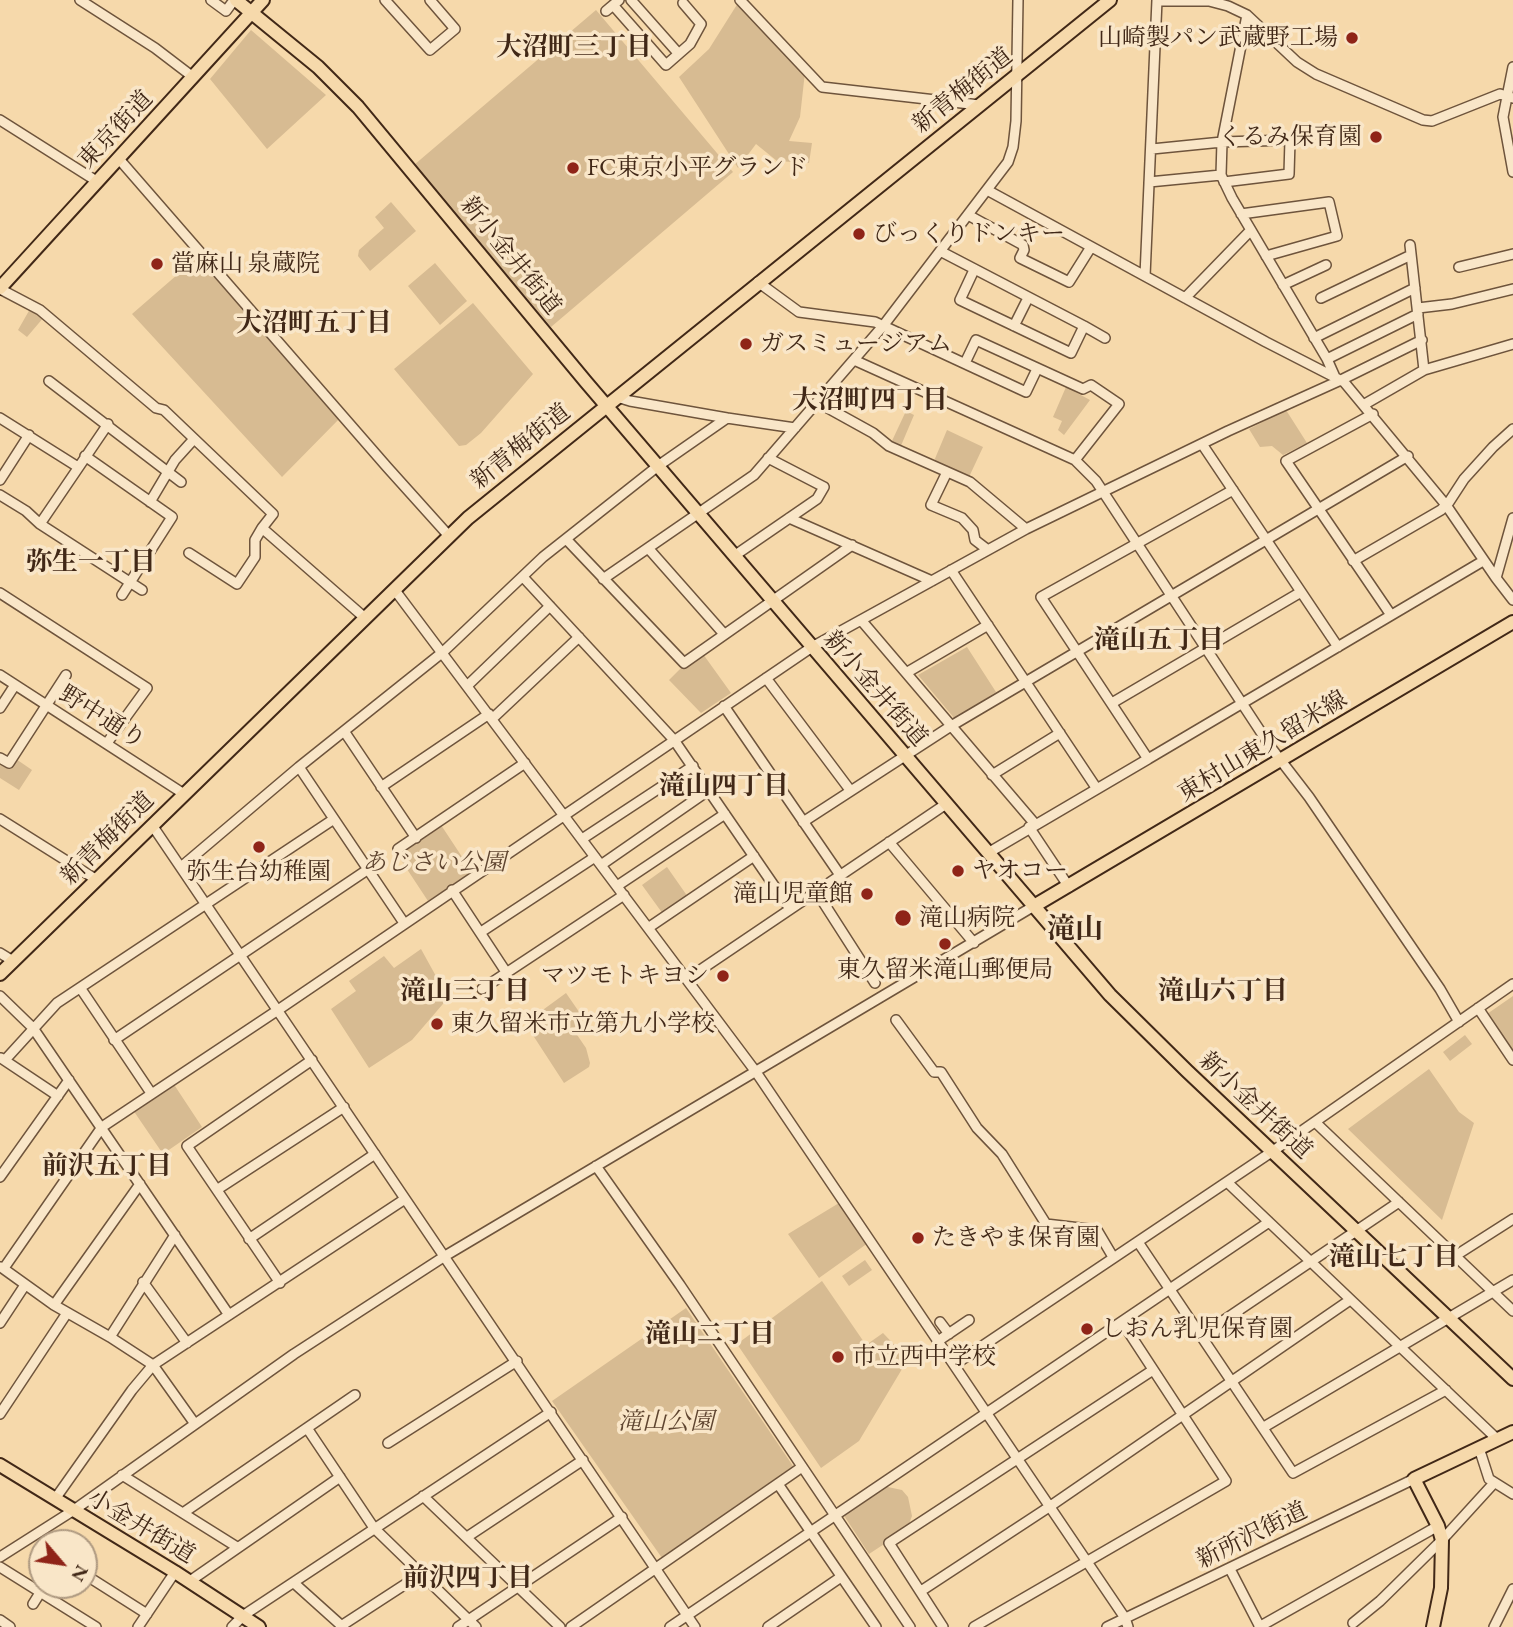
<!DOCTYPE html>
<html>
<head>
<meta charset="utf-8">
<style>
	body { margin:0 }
	#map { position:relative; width:1513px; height:1627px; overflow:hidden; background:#f6d9ab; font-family:"EB Garamond",serif }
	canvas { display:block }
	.north { position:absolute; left:28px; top:1529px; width:70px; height:70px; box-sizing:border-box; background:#f9e6c8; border:2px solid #af9a81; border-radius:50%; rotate:119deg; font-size:19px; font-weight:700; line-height:28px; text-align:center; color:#412817 }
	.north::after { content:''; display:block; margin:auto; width:24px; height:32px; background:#8f2418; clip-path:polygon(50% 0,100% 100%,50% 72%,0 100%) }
</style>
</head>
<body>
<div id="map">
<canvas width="1513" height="1627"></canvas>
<div class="north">N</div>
</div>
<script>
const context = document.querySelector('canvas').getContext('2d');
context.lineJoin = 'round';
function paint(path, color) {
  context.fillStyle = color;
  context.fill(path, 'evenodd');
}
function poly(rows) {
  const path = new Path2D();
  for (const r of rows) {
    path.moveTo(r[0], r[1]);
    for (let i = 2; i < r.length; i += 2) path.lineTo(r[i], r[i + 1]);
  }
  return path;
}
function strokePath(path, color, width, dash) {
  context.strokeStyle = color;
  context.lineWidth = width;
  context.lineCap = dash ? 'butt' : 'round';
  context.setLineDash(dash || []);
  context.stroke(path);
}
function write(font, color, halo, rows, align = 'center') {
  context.font = font + ' "EB Garamond","Noto Serif JP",serif';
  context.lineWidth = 7;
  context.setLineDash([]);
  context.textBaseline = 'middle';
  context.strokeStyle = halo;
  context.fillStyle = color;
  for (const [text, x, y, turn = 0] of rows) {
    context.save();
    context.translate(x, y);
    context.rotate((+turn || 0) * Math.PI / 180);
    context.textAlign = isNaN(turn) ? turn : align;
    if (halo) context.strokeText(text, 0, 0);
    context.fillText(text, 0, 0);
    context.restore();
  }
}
paint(poly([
	[738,3,805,72,800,117,789,141,812,143,809,163,777,161,756,144,738,168,679,77,709,49],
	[596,10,733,172,551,327,414,165],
	[251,30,326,95,267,149,210,79],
	[391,202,416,231,370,271,358,256,359,250,384,228,375,217],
	[200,255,342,416,282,477,132,314],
	[435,263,467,301,440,325,408,286],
	[473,303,533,374,481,433,466,445,459,446,394,369],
	[30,309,44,317,27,337,18,330],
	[1066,387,1090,400,1064,435,1058,430,1062,421,1053,417],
	[1286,410,1307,443,1283,455,1272,446,1260,447,1249,429],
	[906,411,914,415,900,448,891,443],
	[947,430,983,447,969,477,934,461],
	[967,647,996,692,955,719,918,675],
	[703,654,731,693,701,713,669,680,683,666],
	[16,759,32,770,19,790,0,778,0,763,10,769],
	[441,825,472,872,428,901,397,854],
	[667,867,688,897,663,914,642,885],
	[421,949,448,998,412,1040,369,1068,331,1009,356,991,349,981,384,956,394,968],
	[566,993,584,1019,573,1029,586,1048,590,1063,589,1067,564,1083,525,1023],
	[1513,996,1513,1052,1487,1014],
	[1465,1035,1472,1044,1450,1061,1443,1052],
	[1429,1069,1459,1112,1474,1123,1442,1220,1348,1129],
	[173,1083,202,1127,163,1154,133,1110],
	[839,1203,868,1243,819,1278,788,1234],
	[865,1260,872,1270,849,1286,842,1276],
	[822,1281,866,1345,883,1333,908,1359,859,1441,821,1468,737,1344],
	[686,1308,793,1466,734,1507,734,1509,662,1558,552,1401],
	[883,1486,902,1490,908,1497,912,1516,907,1529,869,1554,843,1514]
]), '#d7bb92');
const minor = poly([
	[80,0,155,48,193,77],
	[211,0,226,11,234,0],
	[385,0,430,50,455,29,430,0],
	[631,0,678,53],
	[740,0,822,87,979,105],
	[1157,1,1209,1,1228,6,1247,15,1297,62,1316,74,1423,120,1432,121,1500,94,1513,98],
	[613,5,666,65,690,44,701,24,683,3],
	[606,11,619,0],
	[1247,15,1222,142,1221,175,1232,198,1327,359,1335,377],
	[1513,67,1503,117,1513,172],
	[0,120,98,182],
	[1152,149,1222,142,1290,140,1289,174,1224,182],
	[119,159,387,467,449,536],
	[1149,182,1221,175],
	[987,190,1266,342,1344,382,1446,505,1496,578],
	[1241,214,1329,202,1337,236,1266,256],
	[968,215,1023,245,1024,250,1020,258,1069,282,1091,247],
	[1410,245,1424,370],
	[940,251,1084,326,1071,353,960,300,974,270],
	[1459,267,1513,254],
	[1145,276,1157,0],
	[758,282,799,312,875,322,1026,392,1037,369],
	[1283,285,1326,265],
	[0,289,40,310,156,408,164,410,273,514,262,528,365,618],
	[1185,298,1251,230],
	[1321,298,1411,255],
	[1418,308,1452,304,1513,289],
	[1014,326,1028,298],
	[1084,326,1105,338],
	[1314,338,1415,288],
	[1327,359,1418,314],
	[854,360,1075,460,1096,481,1272,749,1309,797,1440,989,1459,1022],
	[965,363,976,340,1083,389,1091,385,1119,404,1075,460],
	[49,381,181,482],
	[617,397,630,401,727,418,795,428],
	[817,402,873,433,889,446,970,482,1026,529],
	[1365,404,1424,370,1513,344],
	[1373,414,1286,461,1391,615],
	[0,418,78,467],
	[1202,444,1338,647],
	[85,456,172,517,122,595],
	[947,472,931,505,962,518,973,530,975,540,988,550],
	[0,480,29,435],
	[1233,490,1041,597,1148,759,1483,561],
	[0,495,26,511,40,524,142,590],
	[150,502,175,460,194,439],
	[789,518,932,581],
	[1513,518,1496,578,1513,600],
	[40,524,108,424],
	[566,539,684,663,852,545],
	[648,548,724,634],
	[189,553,237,584,255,557,255,540,262,528],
	[734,556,817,499,824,487,768,458],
	[1353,561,1441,510,1449,502,1464,479,1493,447,1513,429],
	[951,570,1097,789],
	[523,577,674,740,790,909],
	[603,579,754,475,883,326,1008,162,1013,147,1016,121,1018,0],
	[394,589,756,1072,1125,1618,1128,1627],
	[0,593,147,688,107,743],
	[861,620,1035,824],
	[906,673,988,625],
	[0,675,184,794],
	[766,678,850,790],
	[467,686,550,606],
	[1112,703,1301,592],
	[724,706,840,875],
	[0,708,15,685],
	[492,719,579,637],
	[344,731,416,838],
	[0,758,9,763,66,675],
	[299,767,404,923],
	[992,775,1060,733],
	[381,787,489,714],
	[0,819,97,880],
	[803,822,951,726,1408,456],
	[152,825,695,1627],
	[1029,827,1069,887],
	[582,839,693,766],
	[889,842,974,943],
	[398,849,525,763],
	[988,853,1148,759],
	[601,865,709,790],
	[181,867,299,767,443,652,543,557,658,466,727,418],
	[617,886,725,814],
	[452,890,506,972],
	[816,891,875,983],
	[648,928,754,856],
	[481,932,595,857],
	[0,953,13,961],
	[687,979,946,804],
	[81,989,151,1093],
	[482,989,624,895],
	[0,996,33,1028,229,1315],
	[1478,1008,1513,1060],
	[896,1020,934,1072,941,1072,977,1128,1002,1154,1046,1224,1097,1230,1113,1257],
	[114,1040,367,870],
	[1,1058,58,1096],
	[5,1060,57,1003,334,819],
	[1315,1122,1513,1311],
	[596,1166,680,1285,910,1627],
	[0,1177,69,1080],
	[1227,1182,1497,1439],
	[218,1189,344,1107],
	[249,1239,375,1154],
	[1138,1242,1293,1473,1446,1390],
	[1455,1256,1513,1219],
	[1,1267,54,1305,110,1337,153,1365,195,1424],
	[4,1268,102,1127,278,1010,812,647,1026,529,1228,431,1341,380,1422,340],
	[143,1282,187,1343],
	[280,1283,187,1146,312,1060],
	[54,1305,140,1184],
	[940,1322,949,1334],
	[0,1323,25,1285],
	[1202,1335,1399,1202],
	[110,1337,175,1235],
	[938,1341,969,1320],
	[954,1365,1273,1151,1513,984],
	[0,1414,67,1313],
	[1264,1427,1513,1280],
	[307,1428,374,1528,476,1627],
	[388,1443,517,1361],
	[1479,1448,1489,1479,1513,1494],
	[122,1475,237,1547],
	[778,1484,876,1627],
	[423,1496,560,1627],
	[55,1499,132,1390,153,1365,405,1199],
	[183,1513,355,1395],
	[467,1537,583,1460],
	[0,1557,74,1510,294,1354,445,1256,1034,906],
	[0,1567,96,1627],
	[1230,1569,1260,1627],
	[84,1574,147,1614],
	[190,1581,340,1477],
	[294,1583,343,1627],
	[921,1591,1049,1507,1350,1300],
	[33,1604,45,1585],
	[0,1620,10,1627],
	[1353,1623,1380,1601,1442,1540,1494,1483],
	[341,1626,421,1574],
	[138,1627,175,1572],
	[232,1627,244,1615,551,1412],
	[458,1627,622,1517],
	[571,1627,802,1467],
	[670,1627,1269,1222],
	[768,1627,841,1577],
	[943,1627,889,1543,1153,1370],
	[974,1627,1226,1481,1122,1322],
	[1107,1627,1414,1479],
	[1259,1627,1438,1526],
	[1494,1627,1513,1589]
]);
const major = poly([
	[236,0,318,67,358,107,586,382,1110,995,1187,1071,1513,1379],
	[0,288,263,0],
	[1034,906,1513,622],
	[0,974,468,518,1110,0],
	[0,1465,175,1572,259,1627],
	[1433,1627,1441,1588,1442,1540,1438,1526,1414,1479,1513,1432]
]);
strokePath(minor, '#6e543c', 12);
strokePath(major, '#412817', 16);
strokePath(minor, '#f9e6c8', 9);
strokePath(major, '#f6d9ab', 12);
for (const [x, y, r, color] of [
	[1352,38,7,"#8f2418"],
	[1376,137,7,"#8f2418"],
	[573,168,7,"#8f2418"],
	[859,234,7,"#8f2418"],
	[157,264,7,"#8f2418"],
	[746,344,7,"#8f2418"],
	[259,847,7,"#8f2418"],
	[958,871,7,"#8f2418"],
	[867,894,7,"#8f2418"],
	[903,918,9,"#8f2418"],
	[945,944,7,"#8f2418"],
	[723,976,7,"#8f2418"],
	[437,1024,7,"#8f2418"],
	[918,1238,7,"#8f2418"],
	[1087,1329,7,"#8f2418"],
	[838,1357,7,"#8f2418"]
]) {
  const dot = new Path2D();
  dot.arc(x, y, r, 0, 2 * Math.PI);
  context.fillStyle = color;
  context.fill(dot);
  strokePath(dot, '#f9e6c8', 2.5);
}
write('24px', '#412817', '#f9e6c8', [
	["山崎製パン武蔵野工場",1338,38,"right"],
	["くるみ保育園",1362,137,"right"],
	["FC東京小平グランド",587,168],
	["びっくりドンキー",873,234],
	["當麻山 泉蔵院",171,264],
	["ガスミュージアム",760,344],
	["ヤオコー",972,871],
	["弥生台幼稚園",259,872,"center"],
	["滝山児童館",853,894,"right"],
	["滝山病院",919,918],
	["東久留米滝山郵便局",945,970,"center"],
	["マツモトキヨシ",709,976,"right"],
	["東久留米市立第九小学校",451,1024],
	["たきやま保育園",932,1238],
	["しおん乳児保育園",1101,1329],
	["市立西中学校",852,1357]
], 'left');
write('24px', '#412817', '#f9e6c8', [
	["新青梅街道",963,91,-39],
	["東京街道",116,130,-47],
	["新小金井街道",510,256,51],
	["新青梅街道",521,447,-39],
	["新小金井街道",875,689,49],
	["野中通り",102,718,32],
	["東村山東久留米線",1263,747,-31],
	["新青梅街道",108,839,-45],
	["新小金井街道",1255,1106,43],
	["小金井街道",141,1527,31],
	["新所沢街道",1252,1536,-26]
]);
write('italic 24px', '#5f4530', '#f9e6c8', [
	["あじさい公園",434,863],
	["滝山公園",666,1422]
]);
write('bold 26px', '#412817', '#f9e6c8', [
	["大沼町三丁目",574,48],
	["大沼町五丁目",314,324],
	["大沼町四丁目",870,401],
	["弥生一丁目",91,563],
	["滝山五丁目",1159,641],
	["滝山四丁目",724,787],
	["滝山三丁目",465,992],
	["滝山六丁目",1223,992],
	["前沢五丁目",107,1167],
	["滝山七丁目",1394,1258],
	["滝山二丁目",710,1335],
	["前沢四丁目",468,1579]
]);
write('bold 28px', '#412817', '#f9e6c8', [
	["滝山",1075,930]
]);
</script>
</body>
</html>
